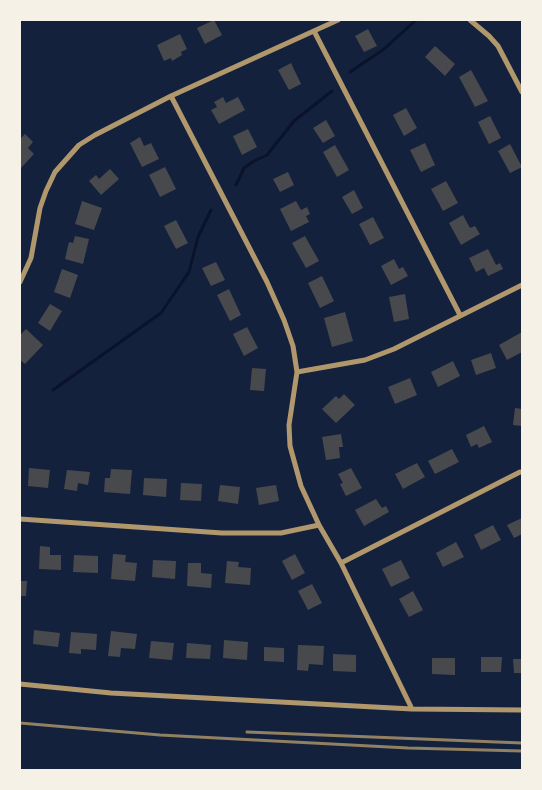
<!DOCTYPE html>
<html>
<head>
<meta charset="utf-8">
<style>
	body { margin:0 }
	#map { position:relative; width:542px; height:790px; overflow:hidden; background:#14213d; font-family:"Varela Round",sans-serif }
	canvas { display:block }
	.frame { position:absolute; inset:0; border:21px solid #f6f1e7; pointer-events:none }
</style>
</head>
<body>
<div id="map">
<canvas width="542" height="790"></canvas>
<div class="frame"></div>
</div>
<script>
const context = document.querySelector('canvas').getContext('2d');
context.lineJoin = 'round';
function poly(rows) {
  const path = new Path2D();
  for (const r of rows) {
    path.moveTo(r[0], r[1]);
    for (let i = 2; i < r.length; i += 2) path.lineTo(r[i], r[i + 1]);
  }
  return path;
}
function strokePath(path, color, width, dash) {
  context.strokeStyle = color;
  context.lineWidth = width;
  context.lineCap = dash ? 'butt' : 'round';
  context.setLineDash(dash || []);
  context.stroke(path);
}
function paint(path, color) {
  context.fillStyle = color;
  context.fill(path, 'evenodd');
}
strokePath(poly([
	[350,72,384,49,416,20],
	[236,185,244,168,254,161,267,155,294,121,332,91],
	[53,390,161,313,189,272,198,237,211,210]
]), '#0b132b', 3);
paint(poly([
	[214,20,222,35,205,44,197,28],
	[368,29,377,46,364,52,355,36],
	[180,34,187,49,181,52,182,55,172,61,171,58,164,61,157,45],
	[435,46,455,64,445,76,425,57],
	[291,63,301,84,289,90,278,70],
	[471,70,488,101,475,107,459,77],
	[223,97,226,103,238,97,245,110,219,124,211,110,217,107,214,102],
	[406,108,417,128,404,136,393,115],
	[490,116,501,138,489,144,478,122],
	[326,120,335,136,323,143,313,128],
	[248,129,257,147,242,155,233,136],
	[25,134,33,142,28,148,34,154,20,169,20,139],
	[140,137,144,146,151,143,159,159,142,167,130,143],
	[425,143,435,165,421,172,410,150],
	[510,144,522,167,510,173,498,151],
	[335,145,349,170,337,177,323,152],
	[165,167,176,189,160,197,149,175],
	[110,169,119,179,101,195,89,181,96,175,99,179],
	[288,172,294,185,280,192,273,179],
	[446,181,458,203,443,211,431,189],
	[354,190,363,208,352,214,342,197],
	[82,201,102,208,94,230,75,224],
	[296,201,301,210,307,207,310,214,306,216,309,222,291,231,280,209],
	[463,215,470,228,475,226,480,234,461,245,449,223],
	[373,217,384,238,370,245,359,224],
	[176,220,188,243,176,249,164,226],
	[75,236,89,239,83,264,65,259,69,242,73,243],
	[305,236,319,261,306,268,292,243],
	[488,249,496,265,500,263,503,269,488,276,484,268,476,272,469,258],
	[394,259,399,269,403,267,408,276,391,285,381,266],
	[216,262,225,280,211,286,202,268],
	[62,269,78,275,70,298,54,292],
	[322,276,334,301,320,308,308,283],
	[229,289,241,315,230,321,217,295],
	[405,294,409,319,394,322,389,297],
	[50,304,62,311,50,331,38,323],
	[345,312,353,341,332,347,324,318],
	[247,327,258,348,244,356,233,334],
	[26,329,43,345,25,364,20,360,20,335],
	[522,332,522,352,507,360,499,345],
	[491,353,496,368,476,375,471,360],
	[453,361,460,376,438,387,431,372],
	[252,368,266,369,264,391,250,390],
	[410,378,417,395,395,404,388,387],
	[344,394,355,405,336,423,322,409,336,396,339,399],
	[515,408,522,409,522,426,513,425],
	[484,426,492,442,479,448,477,444,471,447,466,435],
	[341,434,343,447,339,447,340,458,326,460,322,437],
	[452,449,459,462,435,474,428,461],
	[417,463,425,477,403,489,395,474],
	[29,468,50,470,48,488,28,486],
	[351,468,362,488,346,496,340,484,343,483,338,474],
	[111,469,132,470,130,494,104,492,105,478,110,478],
	[67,470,90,472,88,485,78,483,77,491,64,489],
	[144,478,167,479,166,497,143,495],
	[181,483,202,484,201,501,180,500],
	[220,485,240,487,238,504,218,501],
	[276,485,279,501,259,505,256,488],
	[376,499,382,508,386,506,389,512,364,526,355,510],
	[522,518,522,534,514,538,507,525],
	[493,525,501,540,481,550,474,535],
	[456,542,464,557,443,567,436,553],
	[40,546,50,547,50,555,61,555,61,570,39,569],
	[113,554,126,555,125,562,137,563,135,581,111,579],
	[295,554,305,573,292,580,282,561],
	[74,555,98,556,98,573,73,572],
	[153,560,176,561,175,579,152,577],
	[401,560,410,578,391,587,382,569],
	[227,561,239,562,238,567,251,568,250,585,225,583],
	[188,563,201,563,201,573,212,574,211,588,187,586],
	[20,581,27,581,26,596,20,596],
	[312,584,322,603,308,610,298,591],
	[413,591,423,610,409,617,399,599],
	[34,630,60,633,58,647,33,644],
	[111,631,137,634,135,649,121,648,120,657,108,656],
	[71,632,97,634,96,650,81,649,81,654,69,653],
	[224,640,248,642,247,660,223,658],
	[151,641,174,643,172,660,149,658],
	[187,643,211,645,210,659,186,658],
	[298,645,324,646,323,665,309,664,308,671,297,670],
	[264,647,284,648,284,662,264,661],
	[333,654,356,655,356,672,333,671],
	[481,657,502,657,501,672,481,672],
	[432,658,455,658,455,675,432,674],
	[513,659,522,659,522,673,514,673]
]), '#48494c');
strokePath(poly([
	[470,20,489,36,498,46,522,92],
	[314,31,460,315],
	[171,96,267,282,284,320,293,346,297,372,289,425,290,446,301,486,319,525,341,563,412,709],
	[20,282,31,258,40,208,46,191,55,172,79,145,95,135,171,96,338,20],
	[297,372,365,360,394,349,522,285],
	[20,519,222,533,281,533,319,525],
	[341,563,520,472],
	[20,684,111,693,412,709,522,710]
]), '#b1986c', 5);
strokePath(poly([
	[20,723,160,735,408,748,522,751],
	[247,732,522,743]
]), '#918062', 3);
</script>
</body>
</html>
